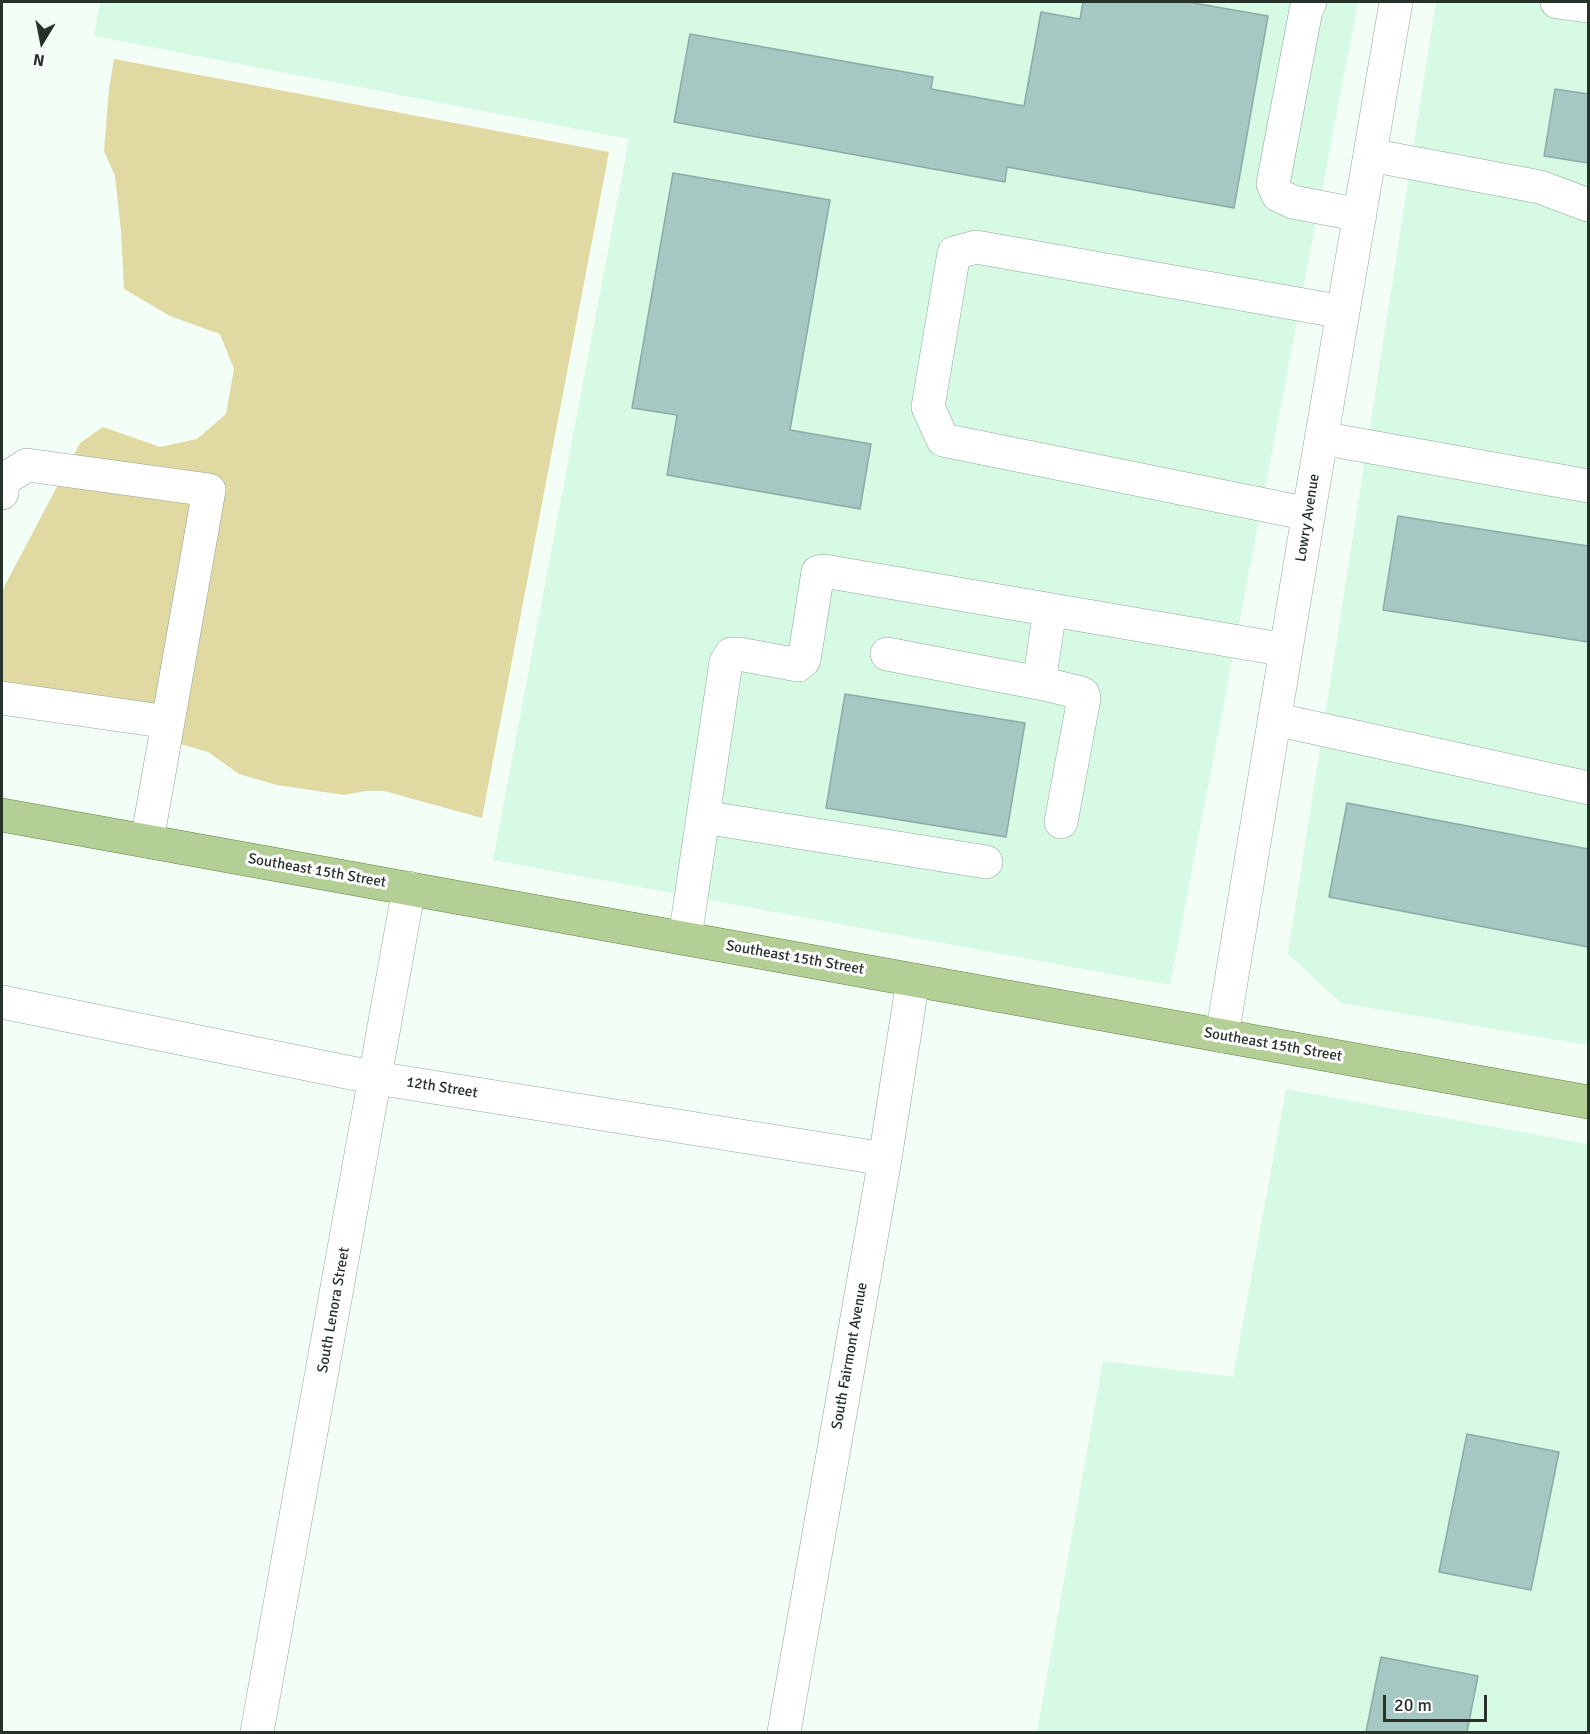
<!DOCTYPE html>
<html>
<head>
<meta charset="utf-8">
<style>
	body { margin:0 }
	#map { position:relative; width:1590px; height:1734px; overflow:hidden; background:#f3fef7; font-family:Signika,sans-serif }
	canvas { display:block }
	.frame { position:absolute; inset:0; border:3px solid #27322b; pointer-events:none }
	.north { position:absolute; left:12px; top:12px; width:60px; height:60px; -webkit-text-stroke:4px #fff; paint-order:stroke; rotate:190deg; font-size:16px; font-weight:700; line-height:24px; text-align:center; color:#27322b }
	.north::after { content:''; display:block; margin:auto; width:21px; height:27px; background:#27322b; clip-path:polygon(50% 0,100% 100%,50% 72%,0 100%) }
	.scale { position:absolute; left:1383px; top:1695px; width:104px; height:27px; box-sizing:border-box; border:3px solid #27322b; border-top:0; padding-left:8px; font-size:18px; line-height:21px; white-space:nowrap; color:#27322b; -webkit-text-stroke:4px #fff; paint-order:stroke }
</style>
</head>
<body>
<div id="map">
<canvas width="1590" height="1734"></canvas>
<div class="frame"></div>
<div class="north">N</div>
<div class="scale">20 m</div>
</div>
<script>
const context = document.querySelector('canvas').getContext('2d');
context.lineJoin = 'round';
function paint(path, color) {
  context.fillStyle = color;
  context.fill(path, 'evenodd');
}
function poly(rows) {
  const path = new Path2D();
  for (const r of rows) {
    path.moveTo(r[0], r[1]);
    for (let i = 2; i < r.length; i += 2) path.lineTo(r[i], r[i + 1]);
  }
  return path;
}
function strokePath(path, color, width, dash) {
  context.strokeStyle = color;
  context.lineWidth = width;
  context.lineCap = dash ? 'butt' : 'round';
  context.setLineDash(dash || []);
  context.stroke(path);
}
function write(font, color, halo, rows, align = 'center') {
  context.font = font + ' Signika,sans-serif';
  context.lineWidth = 6;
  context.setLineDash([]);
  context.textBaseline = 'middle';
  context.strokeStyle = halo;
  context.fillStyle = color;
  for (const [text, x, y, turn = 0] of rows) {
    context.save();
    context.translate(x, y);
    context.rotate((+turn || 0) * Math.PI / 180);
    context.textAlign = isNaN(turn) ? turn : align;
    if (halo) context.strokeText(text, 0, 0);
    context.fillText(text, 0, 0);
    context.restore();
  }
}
paint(poly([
	[100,2,1358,2,1170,985,493,860,629,139,94,36],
	[1436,2,1588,2,1588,1045,1341,1003,1288,954],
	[1286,1089,1588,1144,1588,1732,1037,1732,1103,1361,1233,1377]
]), '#d7fae4');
paint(poly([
	[114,59,609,152,482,818,384,791,366,791,344,795,277,785,239,774,208,752,2,692,2,591,80,443,103,427,160,447,197,439,226,414,234,369,220,334,170,316,124,289,121,231,115,176,104,151,109,89]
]), '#e0d9a1');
const building = poly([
	[1083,2,1188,2,1268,16,1234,208,1007,167,1005,182,674,122,690,34,933,77,931,89,1024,106,1041,12,1080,19,1083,2],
	[1555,89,1588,94,1588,163,1544,156,1555,89],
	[673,173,830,200,790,430,871,444,860,509,667,475,677,415,632,408,673,173],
	[1398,516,1588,546,1588,642,1383,610,1398,516],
	[845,694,1025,723,1006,837,826,808,845,694],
	[1347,803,1588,849,1588,947,1329,897,1347,803],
	[1467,1434,1559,1452,1531,1590,1439,1572,1467,1434],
	[1381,1657,1478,1676,1467,1732,1366,1732,1381,1657]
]);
paint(building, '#a6c8c3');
strokePath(building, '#8aaba7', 1.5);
const minor = poly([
	[1310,2,1306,10,1273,184,1278,195,1293,202,1360,215],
	[1557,2,1588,6],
	[1370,155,1540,187,1588,205],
	[1321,438,1588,486],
	[2,493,3,480,27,465,209,490,147,841],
	[1309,514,943,440,928,407,954,253,976,247,1343,312],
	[887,654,1039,683,1050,610],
	[1039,683,1078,692,1083,694,1084,698,1061,822],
	[2,698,168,722],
	[1274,719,1588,788],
	[703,817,986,862],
	[685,938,726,662,731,654,739,654,798,665,804,660,818,572,824,571,1286,650],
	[2,1002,376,1078,885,1159],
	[1222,1036,1311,499,1396,2],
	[257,1732,409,888],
	[784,1732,885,1159,913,980]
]);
const major = poly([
	[2,815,1588,1102]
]);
strokePath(minor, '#8ca696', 34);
strokePath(major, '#628342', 34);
strokePath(minor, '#fff', 33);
strokePath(major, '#b3cf95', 33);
write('15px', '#27322b', '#fff', [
	["Lowry Avenue",1308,518,-81],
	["Southeast 15th Street",317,871,10],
	["Southeast 15th Street",795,958,10],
	["Southeast 15th Street",1273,1045,10],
	["12th Street",442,1088,9],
	["South Lenora Street",334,1310,-80],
	["South Fairmont Avenue",850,1356,-80]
]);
</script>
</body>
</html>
